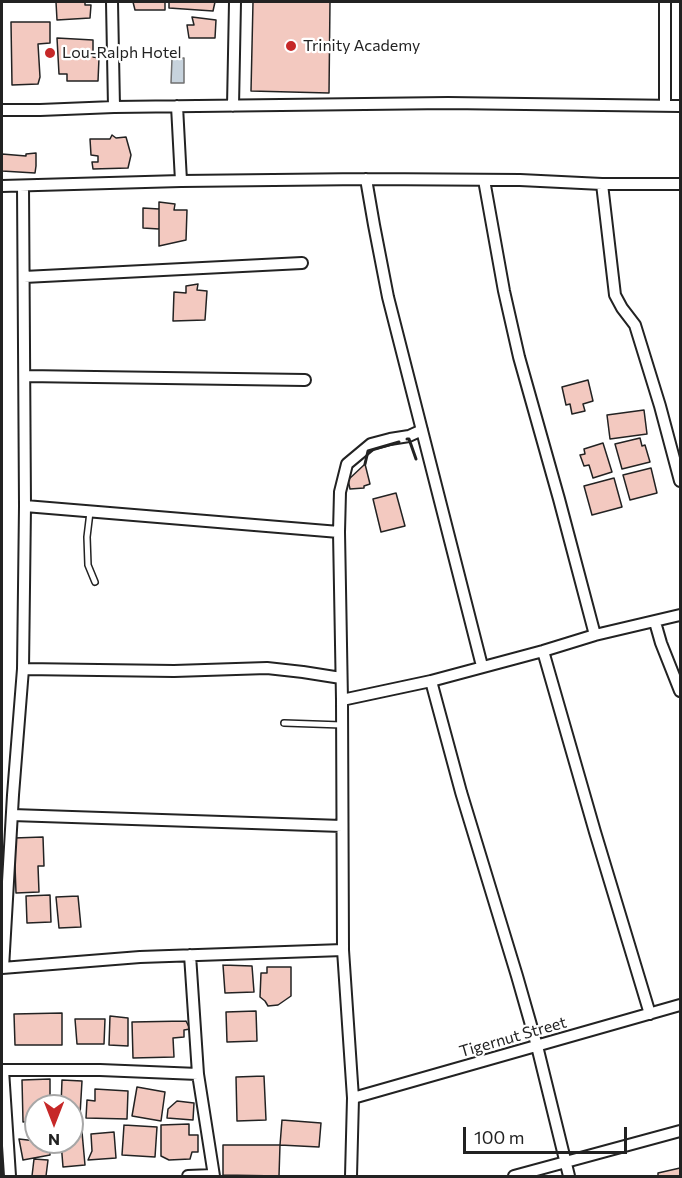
<!DOCTYPE html>
<html>
<head>
<meta charset="utf-8">
<style>
	body { margin:0 }
	#map { position:relative; width:682px; height:1178px; overflow:hidden; background:#fff; font-family:Commissioner,sans-serif }
	canvas { display:block }
	.frame { position:absolute; inset:0; border:3px solid #222; pointer-events:none }
	.north { position:absolute; left:24px; top:1094px; width:60px; height:60px; box-sizing:border-box; background:#fff; border:2px solid #a7a7a7; border-radius:50%; rotate:180deg; font-size:16px; font-weight:700; line-height:24px; text-align:center; color:#222 }
	.north::after { content:''; display:block; margin:auto; width:21px; height:27px; background:#c62828; clip-path:polygon(50% 0,100% 100%,50% 72%,0 100%) }
	.scale { position:absolute; left:463px; top:1127px; width:164px; height:27px; box-sizing:border-box; border:3px solid #222; border-top:0; padding-left:8px; font-size:18px; line-height:21px; white-space:nowrap; color:#222; -webkit-text-stroke:4px #fff; paint-order:stroke }
</style>
</head>
<body>
<div id="map">
<canvas width="682" height="1178"></canvas>
<div class="frame"></div>
<div class="north">N</div>
<div class="scale">100 m</div>
</div>
<script>
const context = document.querySelector('canvas').getContext('2d');
context.lineJoin = 'round';
function paint(path, color) {
  context.fillStyle = color;
  context.fill(path, 'evenodd');
}
function poly(rows) {
  const path = new Path2D();
  for (const r of rows) {
    path.moveTo(r[0], r[1]);
    for (let i = 2; i < r.length; i += 2) path.lineTo(r[i], r[i + 1]);
  }
  return path;
}
function strokePath(path, color, width, dash) {
  context.strokeStyle = color;
  context.lineWidth = width;
  context.lineCap = dash ? 'butt' : 'round';
  context.setLineDash(dash || []);
  context.stroke(path);
}
function write(font, color, halo, rows, align = 'center') {
  context.font = font + ' Commissioner,sans-serif';
  context.lineWidth = 4.5;
  context.setLineDash([]);
  context.textBaseline = 'middle';
  context.strokeStyle = halo;
  context.fillStyle = color;
  for (const [text, x, y, turn = 0] of rows) {
    context.save();
    context.translate(x, y);
    context.rotate((+turn || 0) * Math.PI / 180);
    context.textAlign = isNaN(turn) ? turn : align;
    if (halo) context.strokeText(text, 0, 0);
    context.fillText(text, 0, 0);
    context.restore();
  }
}
const water = poly([
	[172,58,184,58,184,83,171,83,172,58]
]);
paint(water, '#c7d3dd');
strokePath(water, '#6f6f6f', 1.5);
const building = poly([
	[56,2,85,2,85,5,91,5,90,18,57,20,56,2],
	[133,2,165,2,165,10,135,10,133,2],
	[169,2,215,2,213,11,169,8,169,2],
	[253,2,330,2,329,93,251,91,253,2],
	[192,17,216,20,215,38,189,38,187,25,194,25,192,17],
	[11,22,50,22,50,43,38,44,40,77,38,84,12,85,11,22],
	[57,38,93,40,93,57,99,58,98,81,67,81,67,74,59,74,57,38],
	[112,135,116,138,126,137,131,155,128,168,93,169,92,162,98,162,98,156,91,155,90,139,110,139,112,135],
	[36,153,36,166,35,173,2,171,2,154,26,156,26,154,36,153],
	[159,202,175,204,174,210,187,210,186,240,159,246,159,202],
	[143,208,159,209,159,229,143,228,143,208],
	[198,284,197,290,207,291,205,320,173,321,174,292,186,293,186,286,198,284],
	[588,380,593,401,583,404,585,411,572,414,570,404,566,405,562,387,588,380],
	[644,410,647,434,610,439,607,415,644,410],
	[640,438,642,446,645,445,650,462,622,469,615,444,640,438],
	[603,443,612,472,593,478,589,465,584,466,580,455,585,454,584,449,603,443],
	[365,464,370,484,364,486,364,488,350,489,348,480,365,464],
	[651,468,657,493,630,500,623,475,651,468],
	[614,478,622,507,592,515,584,486,614,478],
	[396,493,405,526,381,532,373,499,396,493],
	[43,837,44,866,38,866,39,892,16,893,14,838,43,837],
	[50,895,51,922,27,923,26,896,50,895],
	[78,896,81,927,59,928,56,897,78,896],
	[223,965,252,966,254,992,225,993,223,965],
	[267,967,291,967,291,996,278,1005,268,1006,265,1001,260,997,261,973,267,973,267,967],
	[256,1011,257,1041,227,1042,226,1012,256,1011],
	[62,1013,62,1045,15,1045,14,1014,62,1013],
	[110,1016,128,1018,128,1046,109,1045,110,1016],
	[75,1019,105,1019,104,1044,77,1044,75,1019],
	[186,1021,190,1029,184,1030,184,1037,173,1038,174,1057,133,1058,132,1022,186,1021],
	[264,1076,266,1120,237,1121,236,1077,264,1076],
	[50,1079,50,1106,36,1106,36,1121,23,1122,22,1080,50,1079],
	[62,1080,82,1081,80,1115,72,1114,72,1106,61,1106,62,1080],
	[137,1087,165,1092,161,1121,132,1116,137,1087],
	[95,1089,128,1091,127,1119,86,1118,87,1100,95,1101,95,1089],
	[177,1101,194,1103,193,1120,167,1118,168,1109,177,1101],
	[282,1120,321,1123,319,1147,280,1145,282,1120],
	[189,1124,189,1135,198,1135,198,1152,192,1152,190,1159,169,1160,161,1156,161,1125,189,1124],
	[124,1125,157,1127,155,1157,122,1155,124,1125],
	[82,1132,85,1165,63,1167,61,1142,72,1142,72,1133,82,1132],
	[114,1132,116,1158,88,1160,92,1151,91,1134,114,1132],
	[19,1139,36,1141,36,1142,50,1142,50,1155,23,1160,19,1139],
	[223,1145,280,1145,279,1176,223,1175,223,1145],
	[34,1159,48,1160,46,1176,32,1176,34,1159],
	[680,1168,680,1176,658,1176,658,1173,680,1168]
]);
paint(building, '#f3c9c0');
strokePath(building, '#222', 1.5);
const lane = poly([
	[90,512,87,537,88,565,95,582],
	[284,723,342,725]
]);
const street = poly([
	[112,2,114,107],
	[177,106,181,181],
	[233,106,235,2],
	[665,106,665,2],
	[2,110,40,110,114,107,448,103,680,106],
	[366,179,374,225,388,297,482,666],
	[484,180,504,291,519,357,559,499,595,635],
	[602,184,615,295,622,308,635,325,660,406,680,481],
	[2,186,181,181,366,179,520,180,602,184,680,184],
	[24,277,302,263],
	[25,376,305,380],
	[25,506,339,532],
	[655,622,661,643,680,691],
	[543,651,595,832,650,1014],
	[23,669,174,671,267,668,303,672,341,678],
	[431,681,461,792,517,976,537,1046,569,1176],
	[342,700,431,681,543,651,595,635,680,615],
	[12,815,342,826],
	[190,955,198,1074,214,1176],
	[2,968,140,957,343,950],
	[3,968,13,795,23,669,25,506,23,186],
	[2,1070,100,1070,198,1074],
	[3,1070,10,1176],
	[353,1098,680,1005],
	[188,1176,213,1175],
	[351,1176,353,1098,343,950,342,700,339,532,340,492,347,464,371,444,390,439,409,436,422,430],
	[514,1176,680,1131]
]);
strokePath(lane, '#222', 8);
strokePath(street, '#222', 14);
strokePath(lane, '#fff', 5);
strokePath(street, '#fff', 10);
strokePath(poly([
	[407,439,409,439,416,459],
	[365,464,368,451,399,442]
]), '#222', 3);
for (const [x, y, r, color] of [
	[291,46,6,"#c62828"],
	[50,53,6,"#c62828"]
]) {
  const dot = new Path2D();
  dot.arc(x, y, r, 0, 2 * Math.PI);
  context.fillStyle = color;
  context.fill(dot);
  strokePath(dot, '#fff', 2);
}
write('16px', '#222', '#fff', [
	["Trinity Academy",303,46],
	["Lou-Ralph Hotel",62,53]
], 'left');
write('16px', '#222', '#fff', [
	["Tigernut Street",513,1037,-16]
]);
</script>
</body>
</html>
